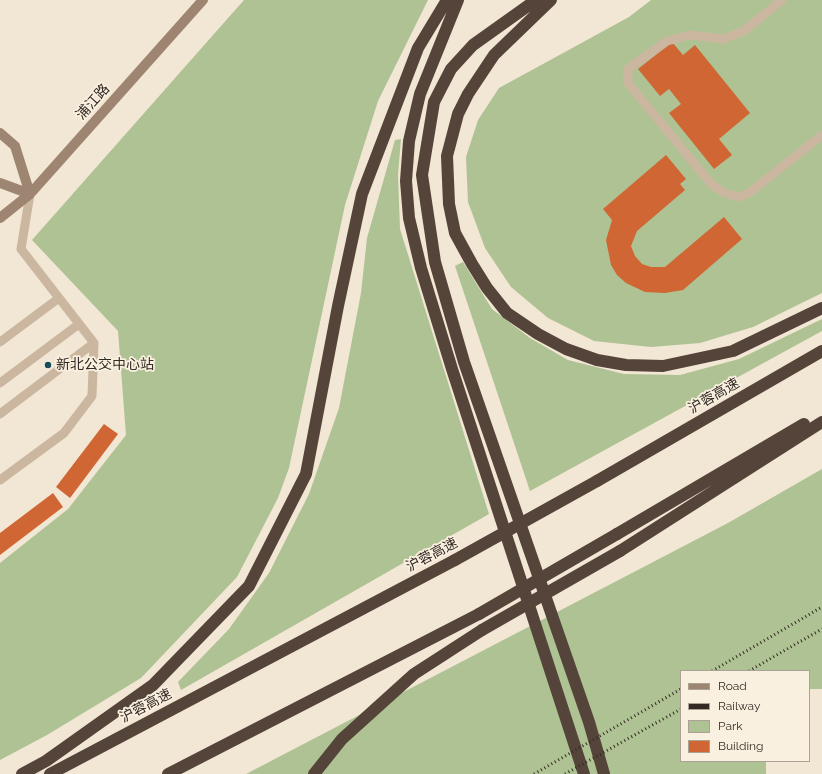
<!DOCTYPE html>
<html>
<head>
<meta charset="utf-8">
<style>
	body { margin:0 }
	#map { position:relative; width:822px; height:774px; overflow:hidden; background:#f2e6d4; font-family:Raleway,sans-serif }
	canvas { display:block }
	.legend { position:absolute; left:680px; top:670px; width:130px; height:92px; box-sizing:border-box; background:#faf0e0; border:1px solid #aba195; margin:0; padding:5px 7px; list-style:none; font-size:12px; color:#342a24 }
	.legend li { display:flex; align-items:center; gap:8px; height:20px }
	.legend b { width:20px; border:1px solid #aba195 }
</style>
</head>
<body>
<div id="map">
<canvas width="822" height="774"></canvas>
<ul class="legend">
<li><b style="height:5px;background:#9e8571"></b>Road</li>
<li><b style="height:5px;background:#342a24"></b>Railway</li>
<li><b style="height:11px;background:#afc293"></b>Park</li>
<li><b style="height:11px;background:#d06634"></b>Building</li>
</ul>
</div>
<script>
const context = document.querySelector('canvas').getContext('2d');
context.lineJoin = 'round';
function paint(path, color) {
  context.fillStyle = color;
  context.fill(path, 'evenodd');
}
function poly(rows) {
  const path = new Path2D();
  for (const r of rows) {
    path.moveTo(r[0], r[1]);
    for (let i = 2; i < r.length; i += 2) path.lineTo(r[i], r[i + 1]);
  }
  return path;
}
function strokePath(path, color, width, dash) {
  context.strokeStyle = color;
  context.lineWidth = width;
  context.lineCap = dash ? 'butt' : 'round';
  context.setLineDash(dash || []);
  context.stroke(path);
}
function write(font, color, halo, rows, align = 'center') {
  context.font = font + ' Raleway,"Noto Sans SC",sans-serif';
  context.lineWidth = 3.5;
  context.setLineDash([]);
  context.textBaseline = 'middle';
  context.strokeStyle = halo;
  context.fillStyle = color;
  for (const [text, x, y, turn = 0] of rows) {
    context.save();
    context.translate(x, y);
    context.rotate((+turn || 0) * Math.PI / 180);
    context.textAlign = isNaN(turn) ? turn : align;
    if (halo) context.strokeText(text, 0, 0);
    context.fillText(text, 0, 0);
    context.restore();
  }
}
paint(poly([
	[244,0,428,0,378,101,345,205,289,468,278,498,237,577,141,678,47,735,0,760,0,563,68,509,126,435,118,331,32,240],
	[651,0,822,0,822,293,753,327,700,343,651,347,594,341,548,318,511,287,485,248,468,202,466,157,478,120,499,88,629,17],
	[401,139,398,175,400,229,489,514,181,690,178,682,229,629,269,573,309,494,339,408,361,293,367,238,395,140],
	[463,262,492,309,530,338,568,360,624,374,680,375,739,359,822,319,822,331,530,491,455,266],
	[822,469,822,689,809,689,809,671,681,671,681,761,766,761,766,774,246,774,728,523]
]), '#afc293');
paint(poly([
	[672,42,683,55,695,45,750,113,719,139,732,155,714,169,669,113,681,104,669,89,660,96,638,69],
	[666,155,686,179,680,184,685,190,637,231,631,246,635,256,642,264,651,267,665,267,724,217,742,239,683,290,665,293,645,292,626,283,617,275,611,265,606,240,612,220,603,209],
	[104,424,118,434,70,498,56,487],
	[53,493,63,507,0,555,0,533]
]), '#d06634');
strokePath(poly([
	[782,0,744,31,723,39,691,35,667,41,628,69,628,83,712,185,725,193,738,197,749,193,822,135],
	[0,342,59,298],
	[0,383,79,324],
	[0,414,94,343],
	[0,480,64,433,92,396,94,343,21,249,30,194]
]), '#cbb7a0', 9);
strokePath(poly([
	[0,133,15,146,30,194],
	[0,183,30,194],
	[0,218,30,194,203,0]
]), '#9e8571', 10);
strokePath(poly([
	[458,0,420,94,409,141,406,181,409,218,421,268,452,369,584,774],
	[536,0,473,45,451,69,434,102,422,175,435,262,464,362,589,722,604,774],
	[551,0,494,55,468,94,458,114,447,156,449,204,455,233,472,264,487,288,507,313,538,334,566,349,597,360,626,365,663,366,733,351,822,308],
	[597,481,822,351],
	[617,534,804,424],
	[620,551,822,422],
	[22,774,46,761,153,685,249,586,306,474,338,306,362,194,418,48,447,0],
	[50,774,455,560],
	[168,774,479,614],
	[314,774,342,739,414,674,482,630]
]), '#55443a', 12);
strokePath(poly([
	[712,671,822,607],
	[749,671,822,629],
	[534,774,681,689],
	[565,774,681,709]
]), '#342a24', 3, [1, 3]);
strokePath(poly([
	[455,560,597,481],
	[479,614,617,534],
	[482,630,620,551]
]), '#55443a', 12);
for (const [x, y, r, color] of [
	[48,365,4,"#174e58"]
]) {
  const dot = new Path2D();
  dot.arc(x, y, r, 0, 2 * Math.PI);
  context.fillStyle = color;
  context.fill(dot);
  strokePath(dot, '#faf0e0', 1.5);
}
write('14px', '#342a24', '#faf0e0', [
	["浦江路",93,102,-48],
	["沪蓉高速",714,396,-30],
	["沪蓉高速",432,555,-28],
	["沪蓉高速",146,706,-28]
]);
write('14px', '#342a24', '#faf0e0', [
	["新北公交中心站",56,365]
], 'left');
</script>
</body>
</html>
